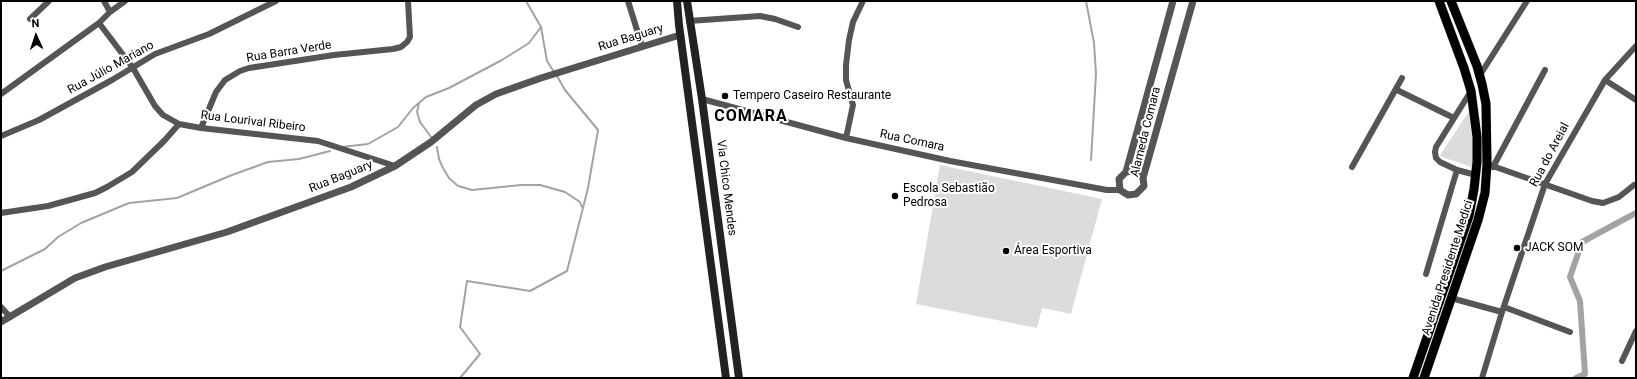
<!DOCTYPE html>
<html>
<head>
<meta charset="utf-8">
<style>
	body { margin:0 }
	#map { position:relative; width:1637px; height:379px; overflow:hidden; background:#fff; font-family:Roboto,sans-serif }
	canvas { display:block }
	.frame { position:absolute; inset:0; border:2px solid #000; pointer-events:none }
	.north { position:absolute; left:16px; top:16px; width:40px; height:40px; -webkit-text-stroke:3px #fff; paint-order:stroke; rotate:357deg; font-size:11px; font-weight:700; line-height:16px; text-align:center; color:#000 }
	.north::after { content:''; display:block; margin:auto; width:14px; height:18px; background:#000; clip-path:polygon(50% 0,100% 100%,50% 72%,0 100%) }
</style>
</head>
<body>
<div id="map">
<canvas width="1637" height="379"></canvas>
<div class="frame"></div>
<div class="north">N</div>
</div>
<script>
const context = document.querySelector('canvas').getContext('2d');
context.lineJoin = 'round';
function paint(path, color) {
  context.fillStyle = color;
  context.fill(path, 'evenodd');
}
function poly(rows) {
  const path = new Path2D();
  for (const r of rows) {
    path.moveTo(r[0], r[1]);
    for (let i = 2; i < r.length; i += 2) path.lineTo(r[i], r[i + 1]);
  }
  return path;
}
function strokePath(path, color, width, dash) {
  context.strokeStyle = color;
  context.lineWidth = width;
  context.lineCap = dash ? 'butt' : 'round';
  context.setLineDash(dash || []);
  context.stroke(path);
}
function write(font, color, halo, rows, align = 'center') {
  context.font = font + ' Roboto,sans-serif';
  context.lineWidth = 4;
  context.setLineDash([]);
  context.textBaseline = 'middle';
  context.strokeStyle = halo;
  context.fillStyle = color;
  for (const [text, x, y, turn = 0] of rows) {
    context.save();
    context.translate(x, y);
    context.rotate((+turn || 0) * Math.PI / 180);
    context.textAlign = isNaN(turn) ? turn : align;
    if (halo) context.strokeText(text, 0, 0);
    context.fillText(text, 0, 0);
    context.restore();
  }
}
paint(poly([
	[1470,110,1473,120,1474,168,1442,157,1440,155],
	[940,165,1102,199,1071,314,1042,308,1037,328,916,304]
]), '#dcdcdc');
strokePath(poly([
	[526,1,541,27,547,61,554,72],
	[1086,1,1094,43,1096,74,1091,160],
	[419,103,417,112,420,122,431,137],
	[342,147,368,144,398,127,413,108,426,97,449,88,502,60,529,43,541,27],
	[437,147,439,159,443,168,449,178,458,186,472,190,521,185,540,185,565,192,580,202,582,207],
	[1,271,45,249,58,237,81,223,129,203,177,198,232,175,268,162,299,159,330,151],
	[460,378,480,354,460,327,467,281,530,291,567,271,588,188,598,130,565,90,557,76]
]), '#a3a3a3', 2);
strokePath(poly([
	[1576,378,1585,374,1580,301,1570,277,1582,242,1636,213]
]), '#a3a3a3', 6);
const primary = poly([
	[1413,378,1469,216,1474,189,1477,162,1477,137,1471,91,1464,68,1439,1],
	[1424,378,1478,220,1485,193,1487,164,1486,104,1482,84,1477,66,1451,1]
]);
strokePath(primary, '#dbdbdb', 10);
strokePath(poly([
	[104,1,110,12],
	[628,1,642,46],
	[30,19,49,1],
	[689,21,760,16,775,19,798,27],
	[99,23,133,68,155,106,163,115,172,120,179,124,201,128,318,141,395,166],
	[1480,75,1527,1],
	[1605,80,1636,100],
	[1397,90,1454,118],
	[1471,91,1436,147,1435,152,1436,158,1440,162,1457,170,1476,175],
	[1,94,99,23,110,12,125,1],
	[702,99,846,138,950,161,1107,190,1120,190],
	[201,128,216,92,225,80,240,71,249,68,334,55,393,49,401,47,407,42,410,37,408,1],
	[1,136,39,120,112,80,155,54,209,34,276,1],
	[846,138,853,105,846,80,846,65,849,40,853,22,863,1],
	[1487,164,1592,201,1603,203,1619,197,1634,185],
	[1352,167,1402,78],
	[1493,167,1545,70],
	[1,213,48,206,95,193,107,187,132,172,164,141,179,124],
	[1426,274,1457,170],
	[1451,298,1502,312],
	[1,307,10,317],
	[1504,307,1570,332],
	[1622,361,1636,331],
	[1482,378,1502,312,1545,184,1605,80,1636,46]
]), '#555', 6);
strokePath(poly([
	[1173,1,1126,172,1119,179,1120,190,1128,195,1136,194,1144,186,1143,178,1193,1],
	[1126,172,1134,171,1138,173,1143,178],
	[1,322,75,278,105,267,227,232,351,187,395,166,431,142,476,105,496,94,541,78,680,35]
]), '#555', 7);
strokePath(poly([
	[677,1,679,25,726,378],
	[687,1,702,99,739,378]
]), '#222', 8);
strokePath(primary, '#000', 9);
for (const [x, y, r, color] of [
	[725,96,4,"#000"],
	[895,196,4,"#000"],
	[1517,248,4,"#000"],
	[1006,251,4,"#000"]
]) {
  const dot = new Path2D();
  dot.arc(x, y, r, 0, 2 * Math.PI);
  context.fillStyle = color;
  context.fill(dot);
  strokePath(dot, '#fff', 1.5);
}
write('12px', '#000', '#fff', [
	["Rua Baguary",631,38,-17],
	["Rua Barra Verde",289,52,-9],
	["Rua Júlio Mariano",111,68,-29],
	["Rua Lourival Ribeiro",253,122,7],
	["Alameda Comara",1146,132,-76],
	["Rua Comara",912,141,12],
	["Rua do Areial",1550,155,-62],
	["Rua Baguary",341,177,-22],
	["Via Chico Mendes",726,188,83],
	["Avenida Presidente Medici",1448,268,-72]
]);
write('12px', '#000', '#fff', [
	["Tempero Caseiro Restaurante",733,96],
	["Escola Sebastião",903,189],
	["Pedrosa",903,203],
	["JACK SOM",1525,248],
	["Área Esportiva",1014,251]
], 'left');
context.letterSpacing = '1px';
write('bold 16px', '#000', '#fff', [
	["COMARA",751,117]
]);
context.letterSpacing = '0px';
</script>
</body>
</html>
